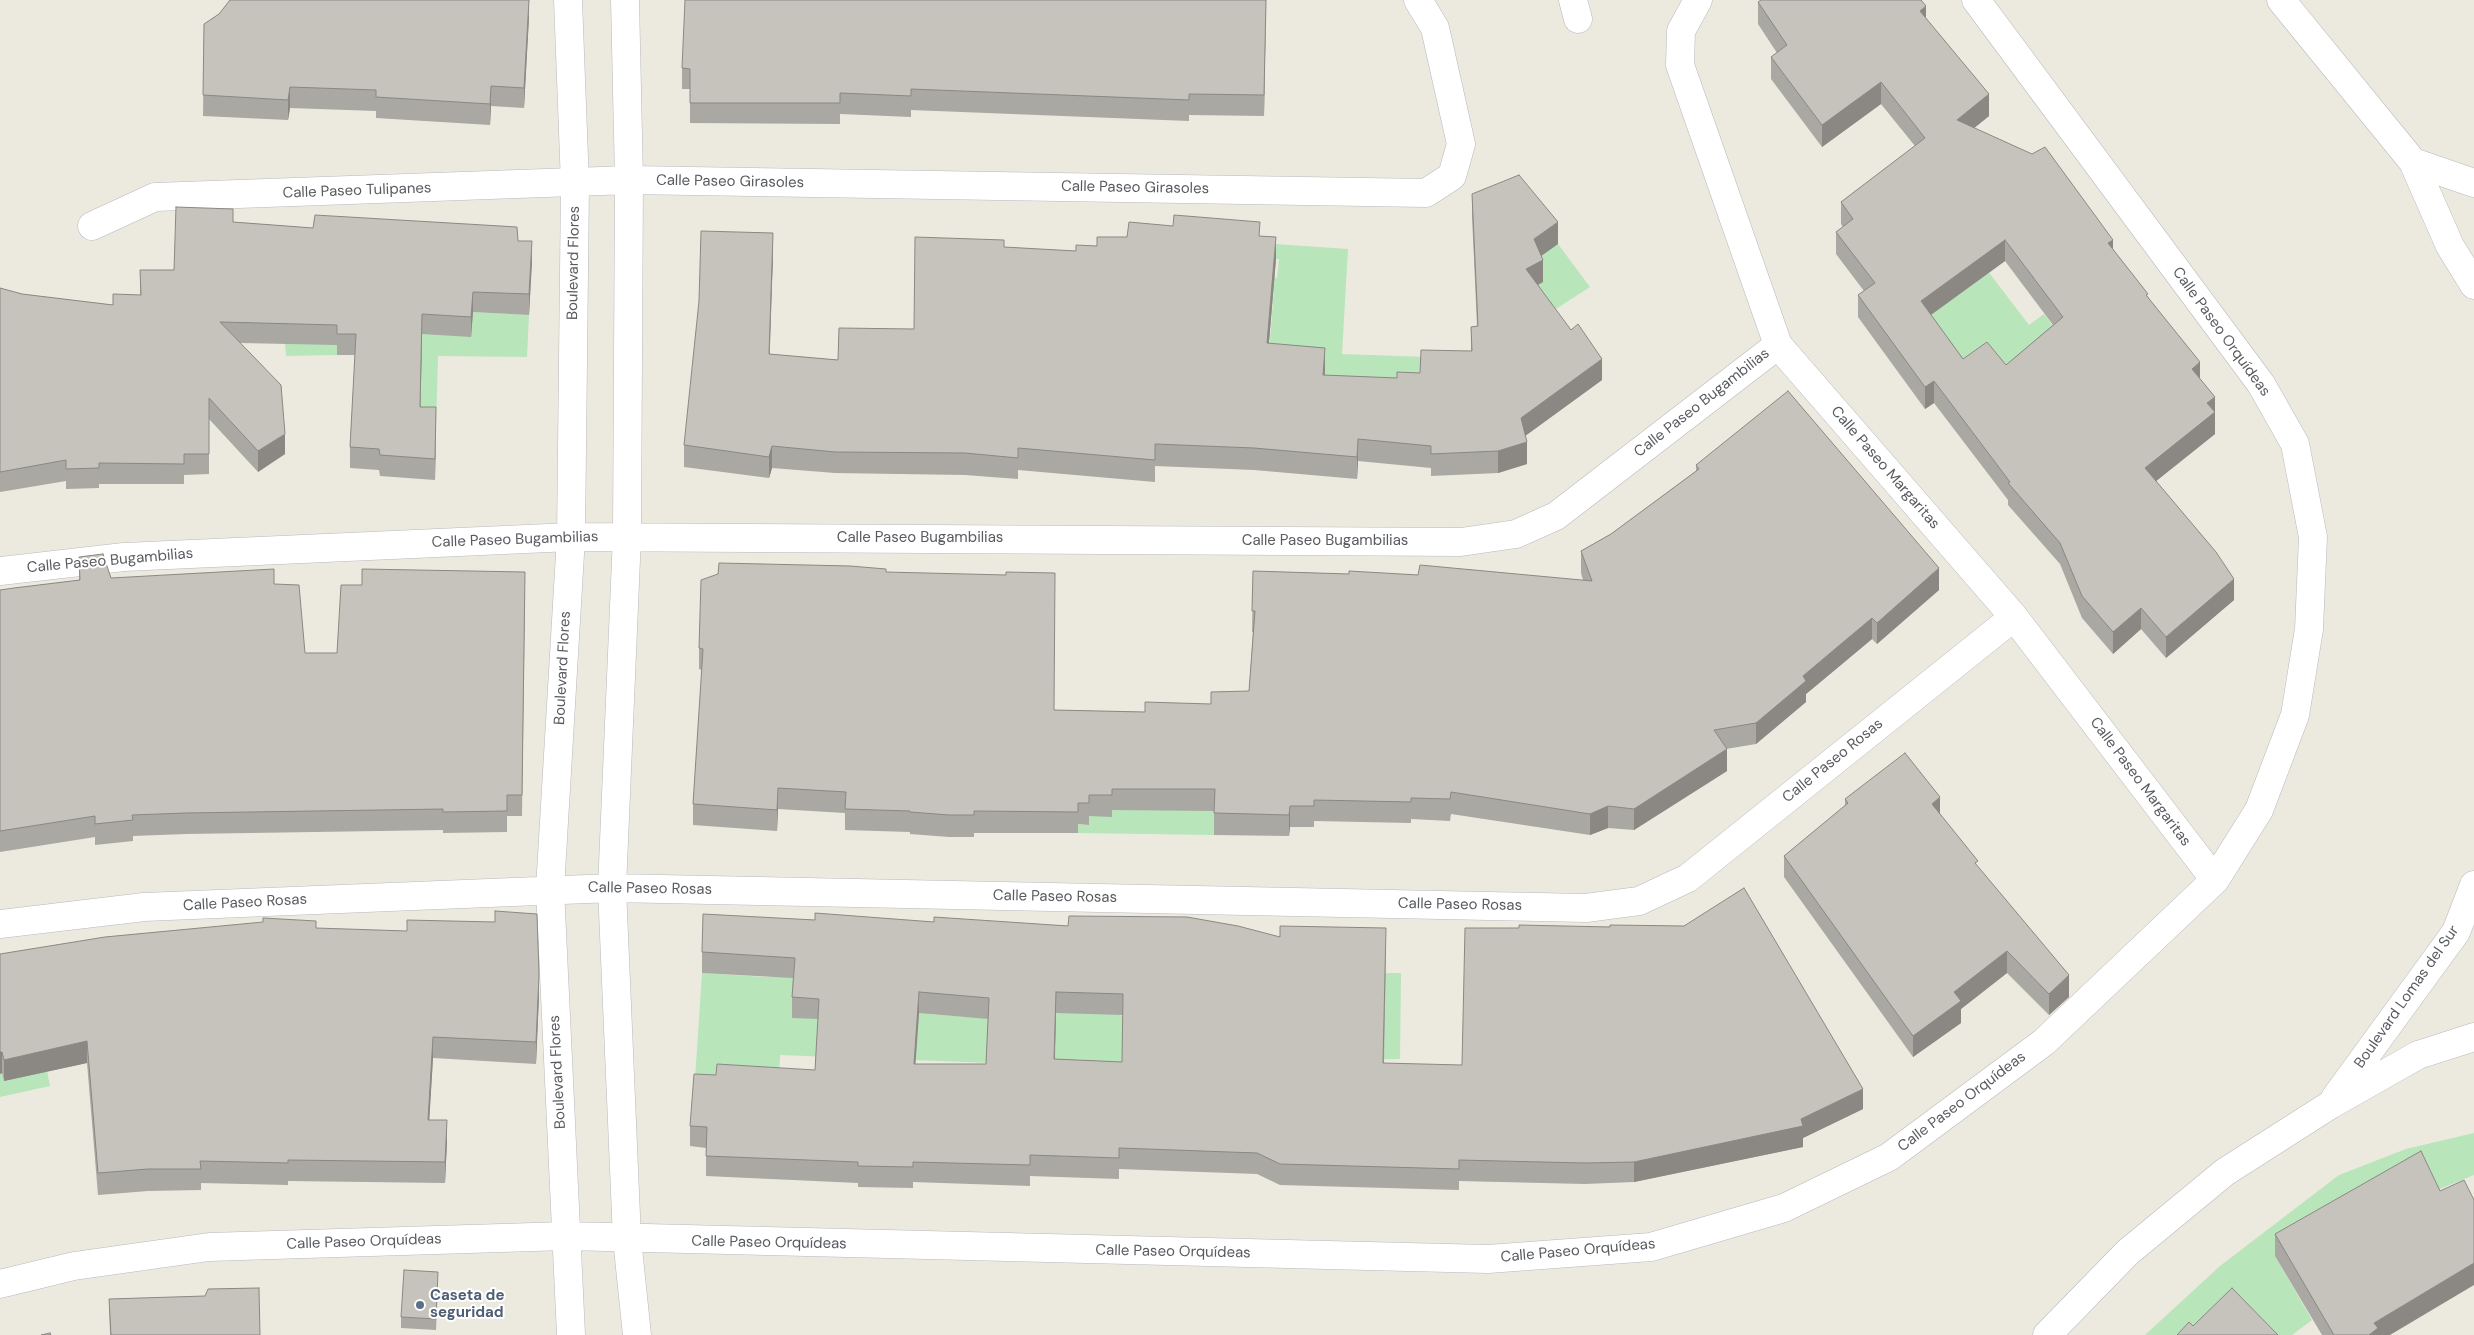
<!DOCTYPE html>
<html>
<head>
<meta charset="utf-8">
<style>
	body { margin:0 }
	canvas { display:block; background:#ece9de }
</style>
</head>
<body>
<canvas width="2474" height="1335"></canvas>
<script>
const context = document.querySelector('canvas').getContext('2d');
context.lineJoin = 'round';
function paint(path, color) {
  context.fillStyle = color;
  context.fill(path, 'evenodd');
}
function poly(rows) {
  const path = new Path2D();
  for (const r of rows) {
    path.moveTo(r[0], r[1]);
    for (let i = 2; i < r.length; i += 2) path.lineTo(r[i], r[i + 1]);
  }
  return path;
}
function strokePath(path, color, width, dash) {
  context.strokeStyle = color;
  context.lineWidth = width;
  context.lineCap = dash ? 'butt' : 'round';
  context.setLineDash(dash || []);
  context.stroke(path);
}
function write(font, color, halo, rows, align = 'center') {
  context.font = font + ' "DM Sans",sans-serif';
  context.lineWidth = 4;
  context.setLineDash([]);
  context.textBaseline = 'middle';
  context.strokeStyle = halo;
  context.fillStyle = color;
  for (const [text, x, y, turn = 0] of rows) {
    context.save();
    context.translate(x, y);
    context.rotate((+turn || 0) * Math.PI / 180);
    context.textAlign = isNaN(turn) ? turn : align;
    if (halo) context.strokeText(text, 0, 0);
    context.fillText(text, 0, 0);
    context.restore();
  }
}
paint(poly([
	[1260,243,1348,249,1342,354,1455,358,1420,395,1323,397,1325,354,1269,353,1274,288,1254,275,1277,278,1279,259,1259,258],
	[1558,244,1590,287,1545,316,1521,293,1533,261],
	[1987,270,2029,325,2044,314,2067,345,1963,381,1921,322],
	[473,312,529,315,527,357,438,356,436,428,420,427,374,331,337,355,286,356,285,344],
	[1054,710,1215,811,1214,835,1078,833,1078,824,1089,825,1089,816,1112,816,1046,731],
	[923,967,929,1014,993,1019,1052,972,1200,1065,992,1063,780,1055,778,1099,694,1094,702,973,765,977],
	[1385,973,1401,973,1400,1059,1339,1060],
	[47,1071,50,1086,0,1097,0,1074,2,1073,4,1081],
	[2474,1133,2474,1175,2275,1256,2312,1320,2292,1335,2145,1335,2220,1266,2339,1175,2406,1149]
]), '#b9e5ba');
const minor = poly([
	[568,0,575,184,571,537,550,889,571,1335],
	[625,0,629,180,627,536,612,888,627,1239,637,1335],
	[1573,0,1578,19],
	[1698,0,1681,31,1680,65,1778,345,2014,617,2215,880],
	[2281,0,2413,162,2450,246,2474,285],
	[2413,162,2474,183],
	[92,226,155,197,629,180,1426,193,1452,176,1461,144,1435,28,1418,0],
	[0,571,124,557,571,537,1461,542,1516,534,1556,516,1778,345],
	[0,924,144,907,612,888,1586,908,1639,901,1688,878,2014,617],
	[2335,1098,2456,932,2474,885],
	[0,1284,74,1266,209,1247,566,1236,1488,1259,1651,1247,1784,1208,1889,1157,2044,1042,2215,880,2259,810,2295,715,2309,629,2313,537,2295,444,2261,384,1976,0],
	[2047,1335,2128,1252,2225,1172,2330,1105,2418,1055,2474,1037]
]);
strokePath(minor, '#b7b9be', 29);
strokePath(minor, '#fff', 28);
paint(poly([
	[1266,0,1264,116,1189,115,1189,121,911,110,911,117,840,114,840,124,690,123,690,89,682,89,682,68],
	[1758,2,1926,18,1989,116,1974,128,2113,249,2148,297,2200,379,2215,419,2215,434,2156,481,2234,600,2166,658,2141,629,2113,654,2082,618,2060,564,2008,505,2008,500,1934,403,1925,409,1858,317,1858,295,1864,291,1836,254,1836,232,1843,227,1841,224,1841,202,1915,146,1881,104,1822,147,1771,79,1771,57,1777,53,1758,24],
	[2005,261,2053,325,2006,365,1963,359,1931,315],
	[219,14,529,17,524,108,491,106,490,125,376,118,376,111,290,108,288,120,203,116,204,24],
	[1472,194,1558,244,1541,256,1543,282,1538,285,1602,380,1525,436,1527,464,1498,473,1431,476,1431,468,1358,461,1357,479,1254,470,1155,466,1155,482,1018,470,1018,479,965,475,835,473,772,468,769,478,684,467,684,445,773,255,769,354,838,360,914,329,1004,247,1076,251,1097,246,1127,237,1260,236,1276,259,1269,343,1325,369,1325,375,1397,378,1420,373,1471,351,1471,327,1477,326,1472,216],
	[233,222,313,228,518,241,532,261,529,315,473,312,471,337,422,334,420,407,436,428,435,480,380,476,379,470,350,468,350,447,355,355,337,355,337,345,240,343,285,454,258,472,209,419,209,474,184,475,184,484,99,484,99,488,66,489,66,481,0,492,0,288,22,294,113,305,140,295,140,270,174,270],
	[1696,465,1939,590,1877,644,1872,639,1835,670,1806,694,1806,702,1756,744,1726,749,1727,771,1634,830,1608,828,1590,835,1451,814,1450,821,1411,819,1411,823,1314,821,1314,827,1290,827,1289,836,1214,835,1214,811,1112,810,1112,817,1089,816,1089,825,1078,824,1078,833,974,833,974,837,949,837,910,834,910,832,845,830,845,813,778,809,777,831,693,825,693,804,702,670,699,669,699,648,886,572,1055,710,1145,712,1211,704,1249,691,1253,632,1252,632,1253,571,1349,574,1418,575,1583,580,1581,573,1581,551,1611,534,1696,471],
	[79,557,111,578,274,584,305,653,337,653,362,585,362,569,525,593,522,816,507,816,507,832,443,833,443,830,186,834,133,836,133,841,95,845,95,837,0,852,0,590,79,580],
	[1845,799,1940,814,2069,997,2049,1015,2007,973,1961,1009,1961,1023,1913,1057,1784,877,1784,856,1845,806],
	[815,920,934,922,1068,926,1280,937,1386,948,1384,1063,1863,1109,1803,1138,1803,1147,1634,1182,1585,1184,1459,1181,1459,1190,1280,1185,1257,1174,1119,1169,1119,1179,1030,1176,1030,1186,913,1182,913,1188,858,1187,858,1183,706,1176,706,1148,690,1146,690,1126,716,1075,815,1070,818,1019,792,1018,792,997,793,978,702,973,702,952],
	[919,1013,988,1019,986,1064,915,1064],
	[1056,1013,1123,1015,1122,1062,1055,1059],
	[316,928,539,996,536,1064,433,1058,429,1120,447,1142,445,1183,288,1181,288,1185,201,1183,201,1190,148,1191,98,1195,87,1063,4,1081,2,1073,0,1074,0,954],
	[2275,1234,2390,1335,2322,1335,2275,1256],
	[438,1283,436,1330,401,1328,401,1317],
	[109,1299,260,1335,110,1335]
]), '#aaa8a2');
paint(poly([
	[529,0,529,17,524,108,524,88],
	[1266,0,1264,116,1264,95],
	[1926,6,1926,28,1920,11],
	[1881,82,1881,104,1822,147,1822,125],
	[491,86,491,106,490,125,490,104],
	[290,87,290,108,288,120,288,100],
	[1989,94,1989,116,1957,142,1957,120],
	[1558,222,1558,244,1534,261,1534,239],
	[773,233,773,255,769,376,769,354],
	[1276,237,1276,259,1267,365,1267,343],
	[2005,240,2005,261,1921,322,1921,301],
	[2113,240,2113,261,2108,243],
	[532,241,532,261,529,315,529,294],
	[1543,260,1543,282,1526,291,1526,269],
	[473,292,473,312,471,337,471,317],
	[422,314,422,334,420,427,420,407],
	[1325,348,1325,369,1323,397,1323,375],
	[1602,359,1602,380,1521,439,1521,418],
	[2200,362,2200,384,2192,369],
	[1934,381,1934,403,1925,409,1925,387],
	[2215,397,2215,434,2145,490,2145,468,2207,403],
	[436,407,436,428,435,480,435,459],
	[285,434,285,454,258,472,258,451],
	[1358,439,1358,461,1357,479,1357,457],
	[1527,442,1527,464,1498,473,1498,451],
	[772,446,772,468,769,478,769,457],
	[1939,568,1939,590,1877,644,1877,623],
	[2234,579,2234,600,2166,658,2166,637],
	[2141,608,2141,629,2113,654,2113,632],
	[1872,618,1872,639,1806,694,1806,702,1756,744,1756,723,1803,676],
	[1727,749,1727,771,1634,830,1634,809],
	[778,788,778,809,777,831,777,810],
	[1940,797,1940,819,1932,804],
	[1290,806,1290,827,1289,836,1289,815],
	[1608,806,1608,828,1590,835,1590,814],
	[2007,951,2007,973,1961,1009,1961,1023,1913,1057,1913,1036,1954,992],
	[539,975,539,996,536,1064,536,1042],
	[2069,975,2069,997,2049,1015,2049,994],
	[919,992,919,1013,914,1085,914,1064],
	[1056,992,1056,1013,1054,1080,1054,1059],
	[433,1037,433,1058,428,1142,428,1120],
	[87,1041,87,1063,4,1081,4,1060],
	[0,1052,2,1052,2,1073,0,1074],
	[1863,1089,1863,1109,1803,1138,1803,1147,1634,1182,1634,1162,1801,1119],
	[447,1120,447,1142,445,1183,445,1162],
	[2474,1263,2474,1285,2390,1335,2369,1335,2374,1323]
]), '#8b8884');
const building = poly([
	[230,0,529,0,524,88,491,86,490,104,376,97,376,90,290,87,288,100,203,95,204,24,219,14,230,0],
	[685,0,1266,0,1264,95,1189,94,1189,100,911,89,911,96,840,93,840,103,690,103,690,69,682,68,685,0],
	[1761,0,1921,0,1926,6,1920,11,1989,94,1957,120,2032,154,2045,147,2113,240,2108,243,2148,294,2146,295,2200,362,2192,369,2215,397,2207,403,2215,412,2145,468,2216,552,2234,579,2166,637,2141,608,2113,632,2082,596,2060,543,2008,483,2010,482,1934,381,1925,387,1858,295,1875,283,1836,232,1853,219,1841,202,1925,138,1881,82,1822,125,1771,57,1787,45,1758,2,1761,0],
	[2005,240,2063,317,2006,365,1987,342,1963,359,1921,301,2005,240],
	[1519,175,1558,222,1534,239,1543,260,1526,269,1571,330,1578,324,1602,359,1521,418,1527,442,1498,451,1431,454,1431,446,1358,439,1357,457,1254,448,1155,444,1155,460,1018,448,1018,458,965,453,835,452,772,446,769,457,684,445,699,301,701,231,773,233,769,354,838,360,839,328,914,329,915,237,1004,240,1004,247,1076,251,1076,245,1097,246,1097,237,1127,237,1129,222,1173,226,1174,215,1260,222,1259,236,1276,237,1267,343,1325,348,1323,375,1397,378,1397,372,1420,373,1421,350,1472,351,1471,327,1478,326,1472,194,1519,175],
	[176,207,233,209,233,222,313,228,315,215,517,227,518,241,532,241,529,294,473,292,471,317,422,314,420,407,436,407,435,459,380,455,379,449,350,447,356,334,337,334,337,325,220,322,281,385,285,434,258,451,209,398,209,454,184,454,184,464,99,463,99,468,66,469,66,460,0,472,0,288,22,294,113,305,113,294,141,295,140,270,174,270,176,207],
	[1788,391,1939,568,1877,623,1872,618,1835,649,1803,676,1806,681,1756,723,1714,730,1727,749,1634,809,1608,806,1590,814,1451,792,1450,799,1411,798,1411,802,1314,800,1314,806,1290,806,1289,815,1214,813,1215,789,1112,789,1112,795,1089,795,1089,803,1078,803,1078,812,974,811,974,815,949,815,910,812,910,811,845,809,846,792,778,788,777,810,693,804,703,649,699,648,701,580,718,574,719,563,850,566,886,569,886,572,1006,575,1006,572,1055,573,1054,710,1145,712,1145,702,1211,704,1211,692,1249,691,1255,611,1252,611,1253,571,1349,574,1349,571,1418,575,1420,565,1592,581,1581,551,1611,534,1699,469,1696,465,1788,391],
	[103,554,111,578,274,569,274,584,299,585,305,653,337,653,341,585,362,585,362,569,525,572,522,795,507,795,507,811,443,812,443,809,186,813,132,815,133,820,95,824,95,816,0,831,0,590,14,588,80,580,79,557,103,554],
	[1905,753,1940,797,1932,804,1978,861,1975,863,2069,975,2049,994,2007,951,1954,992,1961,1001,1913,1036,1784,856,1848,803,1845,799,1905,753],
	[1744,888,1863,1089,1801,1119,1803,1126,1634,1162,1585,1163,1459,1160,1459,1169,1280,1164,1257,1153,1119,1148,1119,1158,1030,1155,1030,1165,913,1162,913,1167,858,1166,858,1162,706,1156,707,1127,690,1126,694,1074,716,1075,717,1064,815,1070,819,999,792,997,795,958,702,952,703,914,815,920,815,913,934,922,934,917,1068,926,1069,916,1187,917,1238,926,1280,937,1280,926,1386,928,1383,1063,1462,1065,1465,928,1519,928,1519,925,1610,927,1610,925,1684,926,1744,888],
	[919,992,989,998,986,1064,914,1064,919,992],
	[1056,992,1123,994,1122,1062,1054,1059,1056,992],
	[495,911,537,914,539,975,536,1042,433,1037,428,1120,447,1120,445,1162,288,1160,288,1163,200,1161,201,1169,148,1169,98,1173,87,1041,4,1060,2,1052,0,1052,0,954,105,937,263,922,263,918,316,921,316,928,407,931,407,920,495,922,495,911],
	[2421,1151,2440,1191,2464,1180,2474,1200,2474,1263,2374,1323,2378,1328,2369,1335,2334,1335,2275,1234,2421,1151],
	[404,1270,438,1272,436,1319,401,1317,404,1270],
	[259,1288,260,1335,111,1335,109,1299,205,1296,208,1289,259,1288],
	[2232,1288,2278,1335,2177,1335,2189,1322,2193,1326,2232,1288],
	[50,1333,51,1335,41,1335,50,1333]
]);
paint(building, '#c6c3bc');
strokePath(building, '#8b8884', 1);
for (const [x, y, r, color] of [
	[420,1305,5,"#5c6f8a"]
]) {
  const dot = new Path2D();
  dot.arc(x, y, r, 0, 2 * Math.PI);
  context.fillStyle = color;
  context.fill(dot);
  strokePath(dot, '#fff', 2);
}
write('15px', '#585b60', '#fff', [
	["Calle Paseo Girasoles",730,182,1],
	["Calle Paseo Girasoles",1135,188,1],
	["Calle Paseo Tulipanes",357,191,-2],
	["Boulevard Flores",574,263,-89],
	["Calle Paseo Orquídeas",2221,332,54],
	["Calle Paseo Bugambilias",1702,403,-38],
	["Calle Paseo Margaritas",1885,468,49],
	["Calle Paseo Bugambilias",920,538],
	["Calle Paseo Bugambilias",515,540,-2],
	["Calle Paseo Bugambilias",1325,541],
	["Calle Paseo Bugambilias",110,561,-5],
	["Boulevard Flores",563,668,-87],
	["Calle Paseo Rosas",1833,761,-39],
	["Calle Paseo Margaritas",2140,782,53],
	["Calle Paseo Rosas",650,889,1],
	["Calle Paseo Rosas",1055,897,1],
	["Calle Paseo Rosas",245,903,-3],
	["Calle Paseo Rosas",1460,905,1],
	["Boulevard Lomas del Sur",2407,997,-55],
	["Boulevard Flores",558,1072,-93],
	["Calle Paseo Orquídeas",1962,1102,-37],
	["Calle Paseo Orquídeas",364,1242,-2],
	["Calle Paseo Orquídeas",769,1243,1],
	["Calle Paseo Orquídeas",1578,1251,-5],
	["Calle Paseo Orquídeas",1173,1252,1]
]);
write('bold 15px', '#4e5e75', '#fff', [
	["Caseta de",430,1296],
	["seguridad",430,1313]
], 'left');
</script>
</body>
</html>
